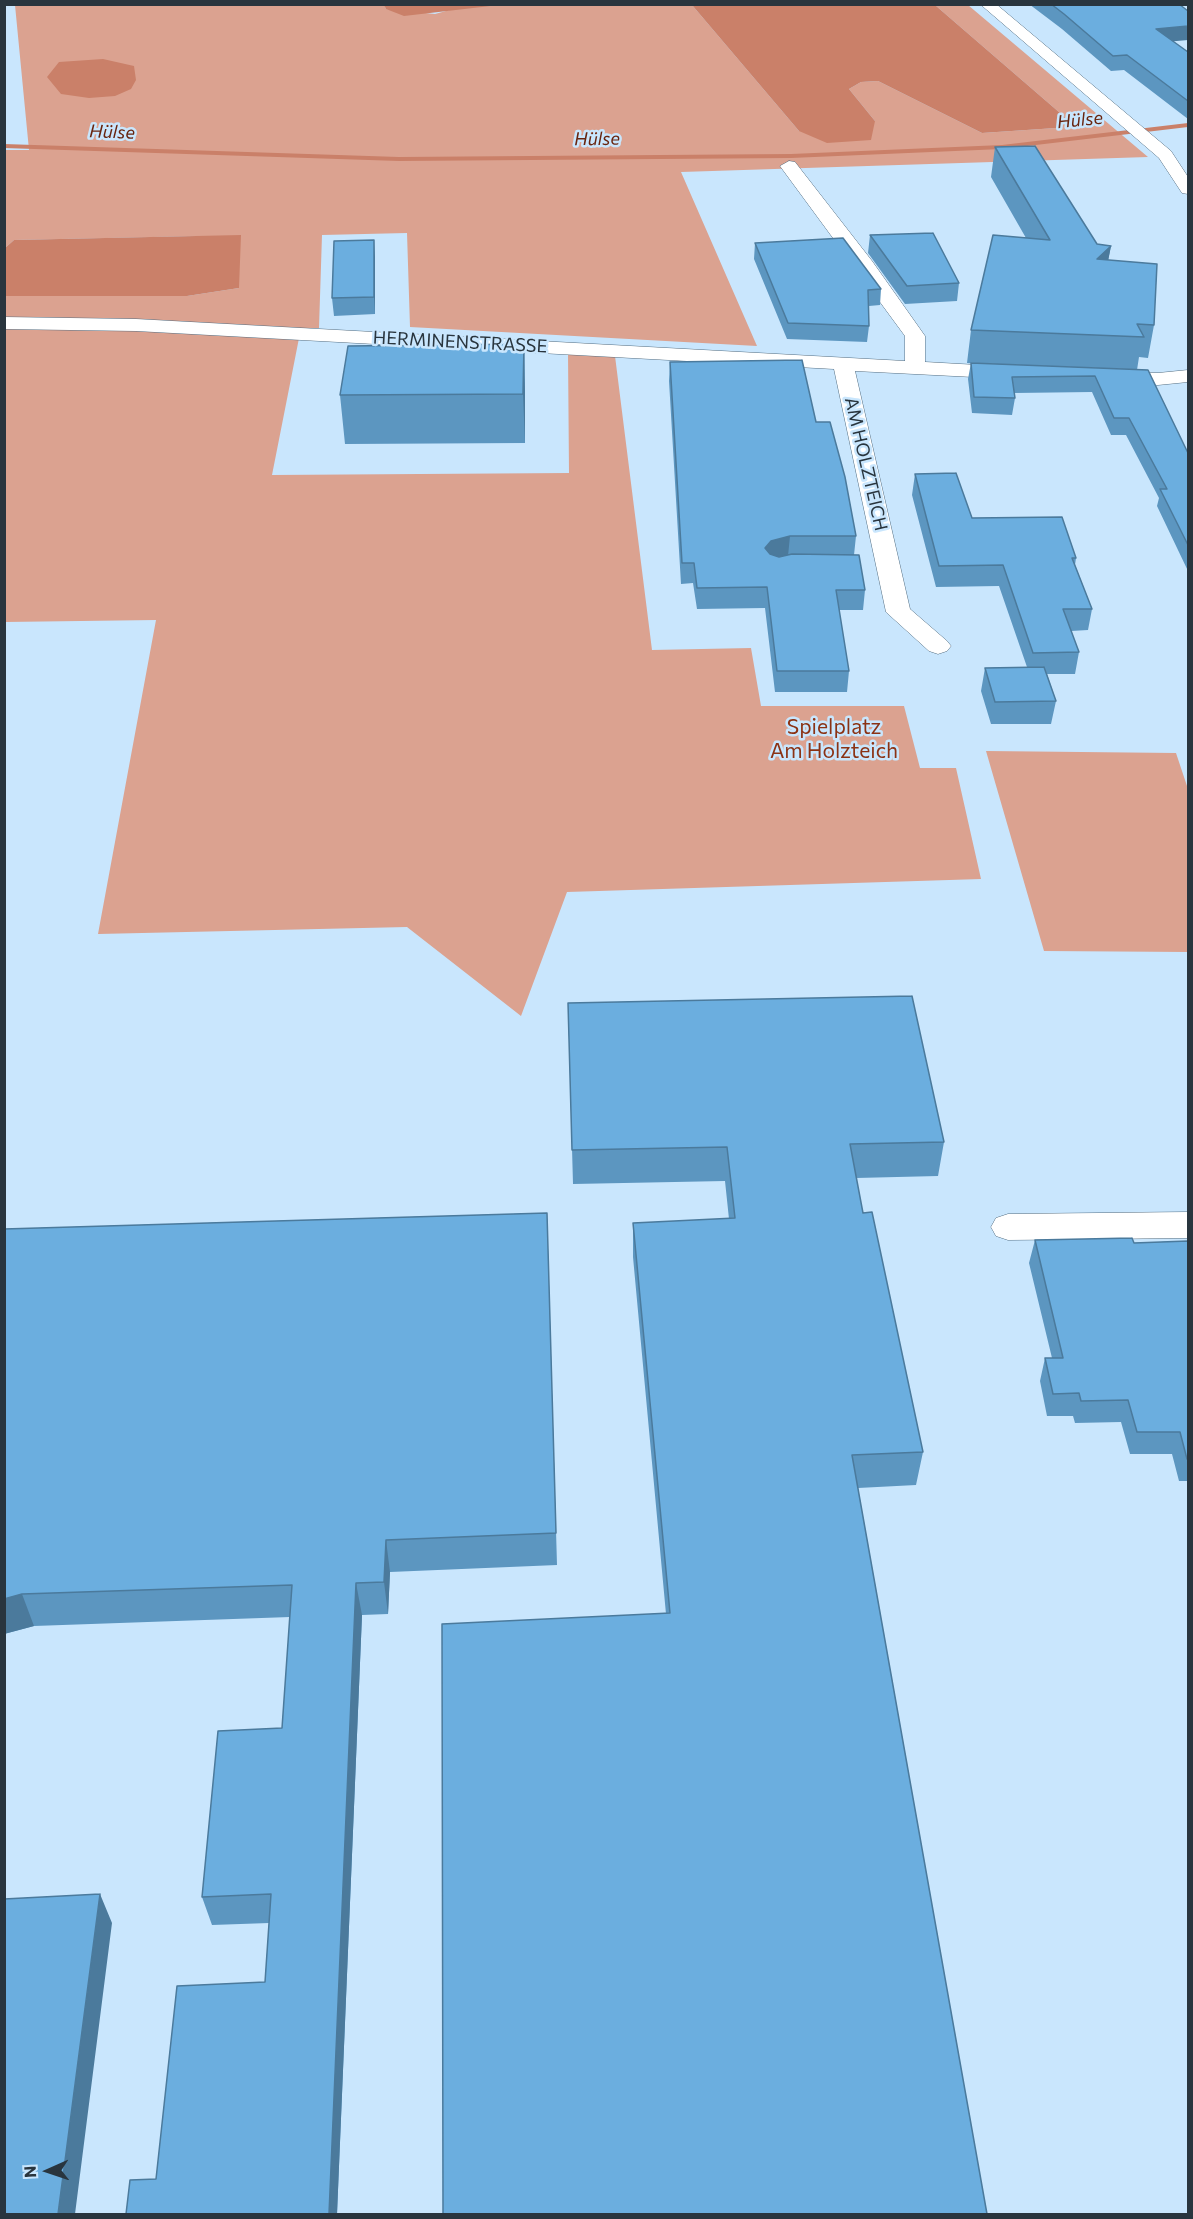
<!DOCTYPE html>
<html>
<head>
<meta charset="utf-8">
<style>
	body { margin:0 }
	#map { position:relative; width:1193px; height:2219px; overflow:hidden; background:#c9e6fd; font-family:Commissioner,sans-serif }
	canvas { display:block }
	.frame { position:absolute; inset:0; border:6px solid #29353e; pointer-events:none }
	.north { position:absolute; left:18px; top:2141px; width:60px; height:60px; -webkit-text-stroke:4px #c9e6fd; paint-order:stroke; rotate:267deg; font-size:16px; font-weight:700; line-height:24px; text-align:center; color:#29353e }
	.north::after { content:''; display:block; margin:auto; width:21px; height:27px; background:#29353e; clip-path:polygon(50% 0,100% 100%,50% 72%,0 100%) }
</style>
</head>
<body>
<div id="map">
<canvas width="1193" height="2219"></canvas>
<div class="frame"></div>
<div class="north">N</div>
</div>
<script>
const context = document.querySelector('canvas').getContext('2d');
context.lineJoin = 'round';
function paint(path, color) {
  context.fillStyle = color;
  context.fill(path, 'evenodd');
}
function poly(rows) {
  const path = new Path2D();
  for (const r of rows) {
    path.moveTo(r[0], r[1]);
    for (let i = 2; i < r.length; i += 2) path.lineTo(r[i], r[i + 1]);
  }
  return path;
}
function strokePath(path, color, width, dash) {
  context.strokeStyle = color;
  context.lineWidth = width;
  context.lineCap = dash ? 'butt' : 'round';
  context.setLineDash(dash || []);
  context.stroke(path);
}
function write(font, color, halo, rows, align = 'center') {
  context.font = font + ' Commissioner,sans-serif';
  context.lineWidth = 5;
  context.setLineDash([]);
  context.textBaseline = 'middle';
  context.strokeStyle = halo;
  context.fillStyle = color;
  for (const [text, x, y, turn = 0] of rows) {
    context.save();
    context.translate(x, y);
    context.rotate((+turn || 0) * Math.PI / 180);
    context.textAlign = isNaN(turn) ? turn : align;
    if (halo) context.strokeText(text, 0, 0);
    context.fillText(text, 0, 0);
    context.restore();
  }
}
paint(poly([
	[384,4,386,9,435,14,457,8,499,4,692,5,799,131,875,121,849,89,861,82,878,81,982,133,1056,128,1067,119,935,5,968,5,1148,157,681,172,757,346,410,327,407,233,322,235,319,328,301,328,272,475,569,473,568,353,615,356,652,650,751,648,761,706,904,706,920,768,956,768,981,879,567,892,521,1016,407,927,98,934,156,620,5,622,5,296,187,296,239,288,200,236,14,240,5,248,5,150,29,150,15,5],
	[986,751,1176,753,1188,789,1188,952,1044,951]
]), '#dba290');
paint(poly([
	[384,5,499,5,404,16,386,9],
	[692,5,935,5,1067,119,1056,128,982,133,878,81,861,82,849,89,875,121,871,140,827,143,799,131],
	[103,59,134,66,136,80,131,89,115,96,89,98,61,94,47,77,59,62],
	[241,235,239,288,187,296,5,296,5,248,14,240]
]), '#ca8069');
paint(poly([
	[1188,123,1188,127,1002,149,791,158,399,161,4,148,4,144,399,157,791,154,1002,145,1188,123]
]), '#ca8069');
const minor = poly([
	[980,4,996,4,1171,151,1188,177,1188,194,1182,193,1159,158,980,4],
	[789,161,795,162,872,261,925,336,925,362,1013,367,1020,369,1023,373,1020,377,1013,379,855,371,910,609,947,641,951,646,947,651,938,654,929,651,886,612,834,369,136,331,4,329,4,317,136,319,905,361,905,336,780,166,789,161],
	[1188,370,1188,382,1158,385,1106,383,1099,381,1096,377,1099,373,1106,371,1158,373,1188,370],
	[1188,1212,1188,1238,1008,1240,996,1236,991,1227,996,1218,1008,1214,1188,1212]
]);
strokePath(minor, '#546e82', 1);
paint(minor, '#fff');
paint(poly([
	[1029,4,1179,4,1174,42,1188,52,1188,119,1124,70,1111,71,1062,29],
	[995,147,1097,244,1111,246,1108,260,1154,325,1148,358,1139,357,1137,370,967,363,971,330,1026,238,991,177],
	[870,235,959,283,957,301,905,304,868,253],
	[755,243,881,289,880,305,869,306,869,326,867,342,787,339,754,259],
	[375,257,375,314,334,316,332,298],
	[524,344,525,393,525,443,345,444,340,395],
	[670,362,816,422,856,536,854,555,865,590,863,610,839,610,849,671,847,692,775,692,765,608,697,609,693,583,681,584,669,381],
	[971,363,1148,370,1188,453,1188,571,1157,506,1159,498,1126,435,1111,435,1092,392,1014,393,1015,398,1012,415,972,413,968,379],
	[915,474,972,518,1076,558,1075,565,1092,609,1088,630,1071,631,1079,652,1075,674,1047,674,1056,701,1051,724,991,724,981,691,985,668,1027,667,999,586,936,587,912,495],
	[568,1003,944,1142,938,1176,856,1178,863,1213,923,1452,916,1485,858,1488,987,2214,666,1614,633,1257,633,1223,729,1219,725,1181,573,1184],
	[547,1213,557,1565,390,1572,388,1614,362,1615,337,2214,156,2179,265,1982,269,1923,212,1925,202,1897,282,1728,290,1617,34,1626,4,1634,4,1229],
	[1035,1240,1134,1243,1188,1241,1188,1481,1179,1481,1172,1454,1130,1454,1121,1422,1075,1423,1073,1416,1047,1416,1040,1381,1045,1358,1052,1358,1029,1263]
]), '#5c96c0');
paint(poly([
	[1188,26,1188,40,1154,43,1156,29],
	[374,240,375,257,375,314,374,297],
	[1111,246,1105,277,1097,259],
	[524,344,525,393,525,443,523,394],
	[790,536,788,556,769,561,765,548,771,541],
	[386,1540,390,1572,388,1614,384,1582],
	[356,1583,362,1615,337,2214,329,2214],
	[22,1594,34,1626,4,1634,4,1599],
	[100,1894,112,1923,75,2214,58,2214]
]), '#4b7a9c');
const building = poly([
	[1051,4,1179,4,1188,11,1188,26,1156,29,1188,52,1188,101,1127,55,1113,56,1064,14,1051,4],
	[1035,146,1097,244,1111,246,1097,259,1157,264,1154,325,1137,324,1144,337,971,330,993,235,1050,240,995,147,1035,146],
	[933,233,959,283,907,286,870,235,933,233],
	[843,238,881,289,868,290,869,326,788,323,755,243,843,238],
	[374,240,374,297,332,298,334,241,374,240],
	[524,344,523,394,340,395,348,346,524,344],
	[802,360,816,422,830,422,845,477,856,536,790,536,771,541,765,548,770,554,779,557,792,554,859,555,865,590,836,590,849,671,777,671,767,587,697,588,694,563,682,563,670,362,802,360],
	[971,363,1148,370,1188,453,1188,545,1160,489,1167,489,1129,418,1114,418,1095,376,1012,377,1015,398,974,397,971,363],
	[956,473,972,518,1062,517,1076,558,1072,558,1092,609,1063,609,1079,652,1033,653,1003,565,939,566,915,474,956,473],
	[1044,667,1056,701,995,702,985,668,1044,667],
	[912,996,944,1142,850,1144,863,1213,872,1212,923,1452,852,1455,987,2214,443,2214,442,1624,670,1613,633,1223,735,1218,727,1147,572,1150,568,1003,912,996],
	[547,1213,556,1533,386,1540,384,1582,356,1583,329,2214,126,2214,130,2180,156,2179,177,1986,265,1982,271,1894,202,1897,218,1731,282,1728,292,1585,22,1594,4,1599,4,1229,547,1213],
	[1132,1238,1134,1243,1188,1241,1188,1459,1187,1459,1180,1432,1137,1432,1128,1400,1081,1401,1079,1393,1053,1394,1045,1358,1063,1358,1035,1240,1132,1238],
	[100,1894,58,2214,4,2214,4,1899,100,1894]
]);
paint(building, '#6baedf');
strokePath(building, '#4b7a9c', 1.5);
write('italic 18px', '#68240e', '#c9e6fd', [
	["Hülse",1080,120,-6],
	["Hülse",112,132,2],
	["Hülse",597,139,-1]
]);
write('18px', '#29353e', '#c9e6fd', [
	["HERMINENSTRASSE",460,342,3],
	["AM HOLZTEICH",866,464,77]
]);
write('21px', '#8b3214', '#c9e6fd', [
	["Spielplatz",834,727],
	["Am Holzteich",834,751]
]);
</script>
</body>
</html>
